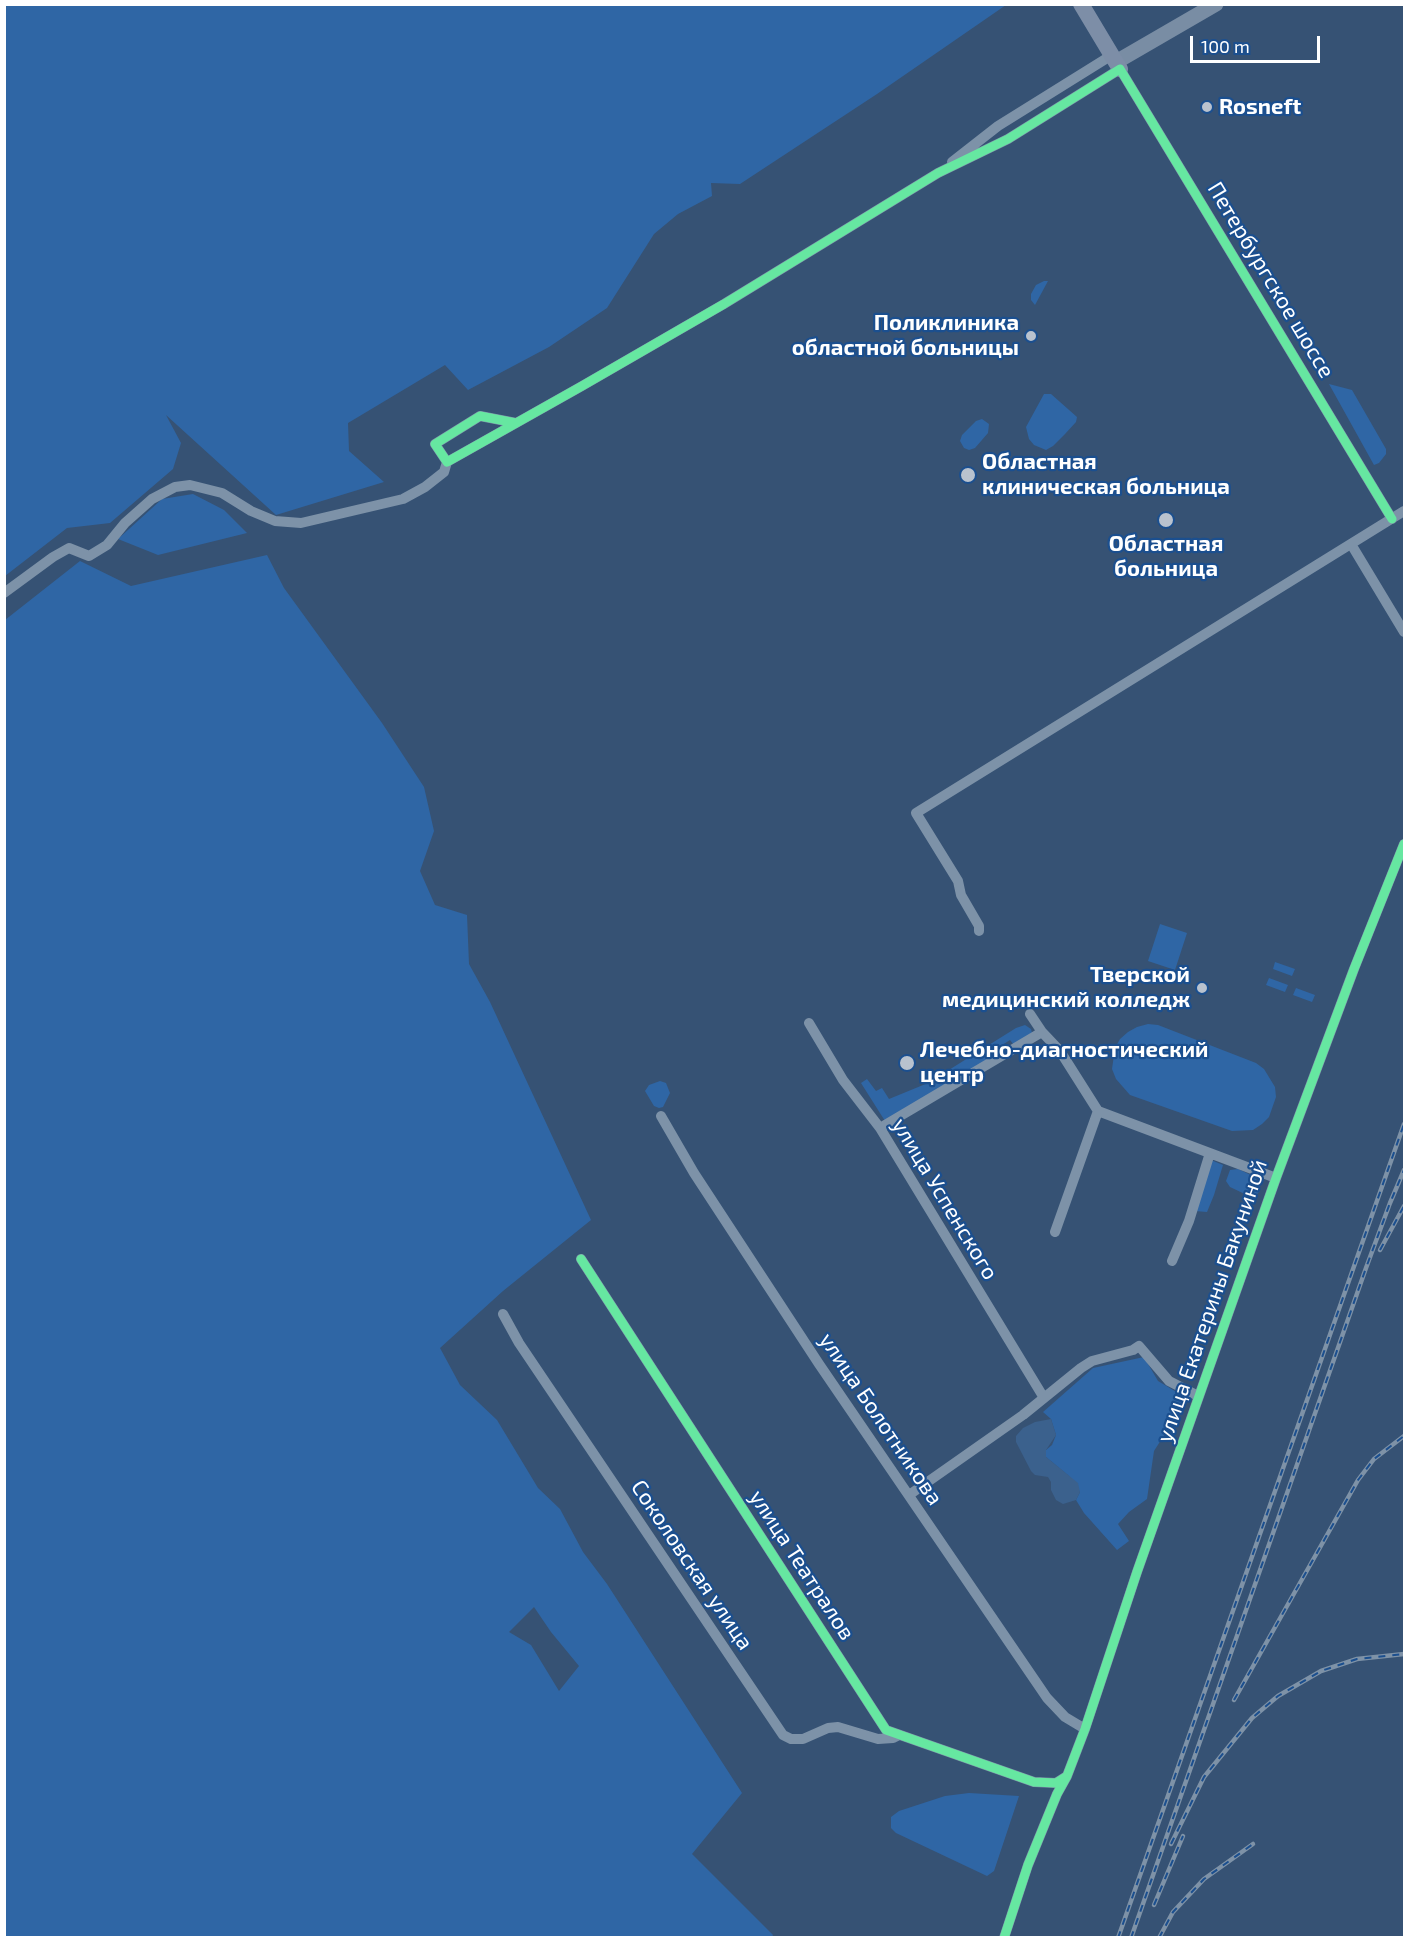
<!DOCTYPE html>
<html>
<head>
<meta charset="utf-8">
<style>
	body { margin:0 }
	#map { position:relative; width:1409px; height:1942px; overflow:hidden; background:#365274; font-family:"Exo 2",sans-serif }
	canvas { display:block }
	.frame { position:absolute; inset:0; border:6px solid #fff; pointer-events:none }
	.scale { position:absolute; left:1190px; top:36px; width:130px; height:27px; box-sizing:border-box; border:3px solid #fff; border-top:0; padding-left:8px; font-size:18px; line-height:21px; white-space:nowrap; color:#fff; -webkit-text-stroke:4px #1b4f8f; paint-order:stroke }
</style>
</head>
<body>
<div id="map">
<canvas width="1409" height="1942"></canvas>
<div class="frame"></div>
<div class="scale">100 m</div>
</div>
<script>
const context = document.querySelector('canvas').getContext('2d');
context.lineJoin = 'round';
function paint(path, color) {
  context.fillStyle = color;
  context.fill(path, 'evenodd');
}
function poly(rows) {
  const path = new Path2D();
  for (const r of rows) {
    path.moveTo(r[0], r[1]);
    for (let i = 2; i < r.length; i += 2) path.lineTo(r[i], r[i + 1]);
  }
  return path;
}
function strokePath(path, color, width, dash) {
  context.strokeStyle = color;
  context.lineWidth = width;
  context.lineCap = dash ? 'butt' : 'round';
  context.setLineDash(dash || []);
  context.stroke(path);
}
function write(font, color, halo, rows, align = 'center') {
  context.font = font + ' "Exo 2",sans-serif';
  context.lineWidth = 4.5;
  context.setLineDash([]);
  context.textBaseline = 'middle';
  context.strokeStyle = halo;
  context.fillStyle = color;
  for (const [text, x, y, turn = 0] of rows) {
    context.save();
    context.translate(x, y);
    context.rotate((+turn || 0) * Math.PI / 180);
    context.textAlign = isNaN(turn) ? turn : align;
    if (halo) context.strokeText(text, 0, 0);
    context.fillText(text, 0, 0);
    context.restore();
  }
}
paint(poly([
	[4,5,5,4,1006,5,877,94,740,184,711,183,712,196,678,214,654,234,607,308,549,347,468,390,445,365,348,423,349,451,384,482,276,515,166,415,181,443,173,469,110,523,67,528,5,576],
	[1044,281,1048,281,1035,305,1031,300,1031,294,1036,285],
	[1329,384,1352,390,1386,449,1386,454,1379,463,1374,465],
	[1044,394,1051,394,1077,417,1076,422,1065,434,1053,446,1046,450,1034,445,1029,439,1026,427],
	[982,419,989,424,988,433,975,448,969,450,964,448,960,441,962,435,976,421],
	[193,494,224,510,247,533,158,555,118,539,162,499],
	[267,555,284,588,382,723,424,787,434,831,420,871,435,905,467,915,469,964,490,1002,591,1220,503,1291,440,1348,460,1385,497,1420,538,1488,560,1509,583,1552,607,1584,742,1793,692,1854,773,1935,772,1937,5,1937,5,620,80,561,131,586],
	[534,1607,551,1632,579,1666,559,1691,531,1645,509,1632],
	[1160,924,1187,933,1175,970,1148,961],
	[1275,962,1295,969,1292,976,1273,969],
	[1269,978,1288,985,1285,992,1266,985],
	[1296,988,1315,995,1312,1002,1293,995],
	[1148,1024,1158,1025,1256,1063,1264,1069,1275,1087,1276,1097,1269,1117,1262,1124,1253,1130,1232,1131,1130,1095,1116,1079,1112,1069,1115,1048,1120,1039,1128,1032,1137,1027],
	[1025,1025,1031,1029,1032,1033,1014,1045,1010,1040,999,1047,1000,1053,885,1121,861,1083,867,1079,876,1091,882,1088,889,1099,928,1083,1016,1028],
	[660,1081,666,1083,670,1093,663,1107,659,1108,654,1106,645,1091,649,1085],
	[1211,1160,1223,1165,1214,1195,1207,1212,1195,1211],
	[1238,1169,1253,1176,1260,1183,1260,1191,1256,1195,1249,1196,1230,1187,1226,1181,1230,1170],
	[1144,1357,1158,1381,1185,1397,1175,1418,1154,1451,1147,1499,1129,1512,1118,1524,1129,1541,1117,1550,1084,1513,1076,1500,1080,1492,1069,1476,1046,1457,1046,1450,1052,1445,1056,1435,1051,1419,1043,1412,1093,1368],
	[969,1793,1019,1796,994,1871,987,1876,896,1833,891,1828,891,1817,899,1811,945,1796]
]), '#2f66a5');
paint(poly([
	[1051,1419,1056,1435,1046,1450,1046,1457,1078,1483,1080,1492,1076,1500,1063,1504,1056,1500,1051,1490,1051,1482,1048,1477,1035,1475,1031,1471,1016,1442,1016,1436,1023,1428,1035,1422]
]), '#3b618d');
strokePath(poly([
	[952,162,998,126,1112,55],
	[516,423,480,416,435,444,447,462,582,386,724,304,938,173,1008,139,1120,69,1392,519],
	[1351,544,1404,632],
	[4,593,53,557,69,548,89,556,107,545,125,523,152,499,175,487,190,485,222,493,251,511,275,521,301,523,403,499,425,487,444,472,447,462],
	[979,931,979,926,961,895,958,881,916,813,1404,511],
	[1030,1014,1042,1032,1060,1051,1098,1111,1276,1178],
	[809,1023,843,1080,880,1128,1044,1398],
	[661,1116,694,1173,819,1364,1047,1698,1065,1717,1085,1729],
	[880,1128,1042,1032],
	[1055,1232,1098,1111],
	[581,1259,886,1730,1034,1782,1056,1783,1067,1776],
	[1172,1261,1189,1221,1210,1153],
	[503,1314,519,1343,783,1735,791,1739,803,1739,828,1728,838,1727,878,1739,893,1738,899,1735],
	[909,1495,1023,1415,1081,1368,1092,1361,1133,1350,1139,1346,1169,1381,1198,1396],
	[1004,1938,1028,1865,1057,1794,1067,1776,1085,1729,1137,1572,1276,1178,1354,969,1404,844]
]), '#7d92a8', 10);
strokePath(poly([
	[1116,62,1216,4]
]), '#798da4', 15);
strokePath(poly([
	[1081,4,1120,69]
]), '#7d8ea7', 16);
const rail = poly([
	[1380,1250,1404,1206],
	[1234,1700,1358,1480,1374,1459,1404,1436],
	[1171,1844,1204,1777,1252,1718,1278,1696,1321,1671,1357,1659,1404,1654],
	[1154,1905,1183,1836],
	[1118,1938,1404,1124],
	[1131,1938,1366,1268,1390,1203,1404,1170],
	[1159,1938,1173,1912,1204,1879,1253,1844]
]);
strokePath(rail, '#7e92a7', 4.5);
strokePath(rail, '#1b4f8f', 2, [7]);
strokePath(poly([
	[516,423,480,416,435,444,447,462,582,386,724,304,938,173,1008,139,1120,69,1392,519],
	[581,1259,886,1730,1034,1782,1056,1783,1067,1776],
	[1004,1938,1028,1865,1057,1794,1067,1776,1085,1729,1137,1572,1276,1178,1354,969,1404,844]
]), '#66e7a1', 9);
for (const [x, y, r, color] of [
	[1207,107,6,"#b9c2ce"],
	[1031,336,6,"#b9c2ce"],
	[968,475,8,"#b9c2ce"],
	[1166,520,8,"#b9c2ce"],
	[1202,988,6,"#b9c2ce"],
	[907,1063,8,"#b9c2ce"]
]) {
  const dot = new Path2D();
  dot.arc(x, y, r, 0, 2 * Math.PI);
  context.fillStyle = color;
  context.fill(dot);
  strokePath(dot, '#1b4f8f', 2);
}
write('bold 22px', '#fff', '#1b4f8f', [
	["Rosneft",1219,107],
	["Поликлиника",1019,323,"right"],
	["областной больницы",1019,348,"right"],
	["Областная",982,462],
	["клиническая больница",982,487],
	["Областная",1166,544,"center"],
	["больница",1166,569,"center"],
	["Тверской",1190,975,"right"],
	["медицинский колледж",1190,1000,"right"],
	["Лечебно-диагностический",920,1050],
	["центр",920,1075]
], 'left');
write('22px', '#fff', '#1b4f8f', [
	["Петербургское шоссе",1271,280,59],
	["улица Успенского",945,1199,59],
	["улица Екатерины Бакуниной",1212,1301,-71],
	["улица Болотникова",881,1419,56],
	["Соколовская улица",692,1565,56],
	["улица Театралов",802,1565,57]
]);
</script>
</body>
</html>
